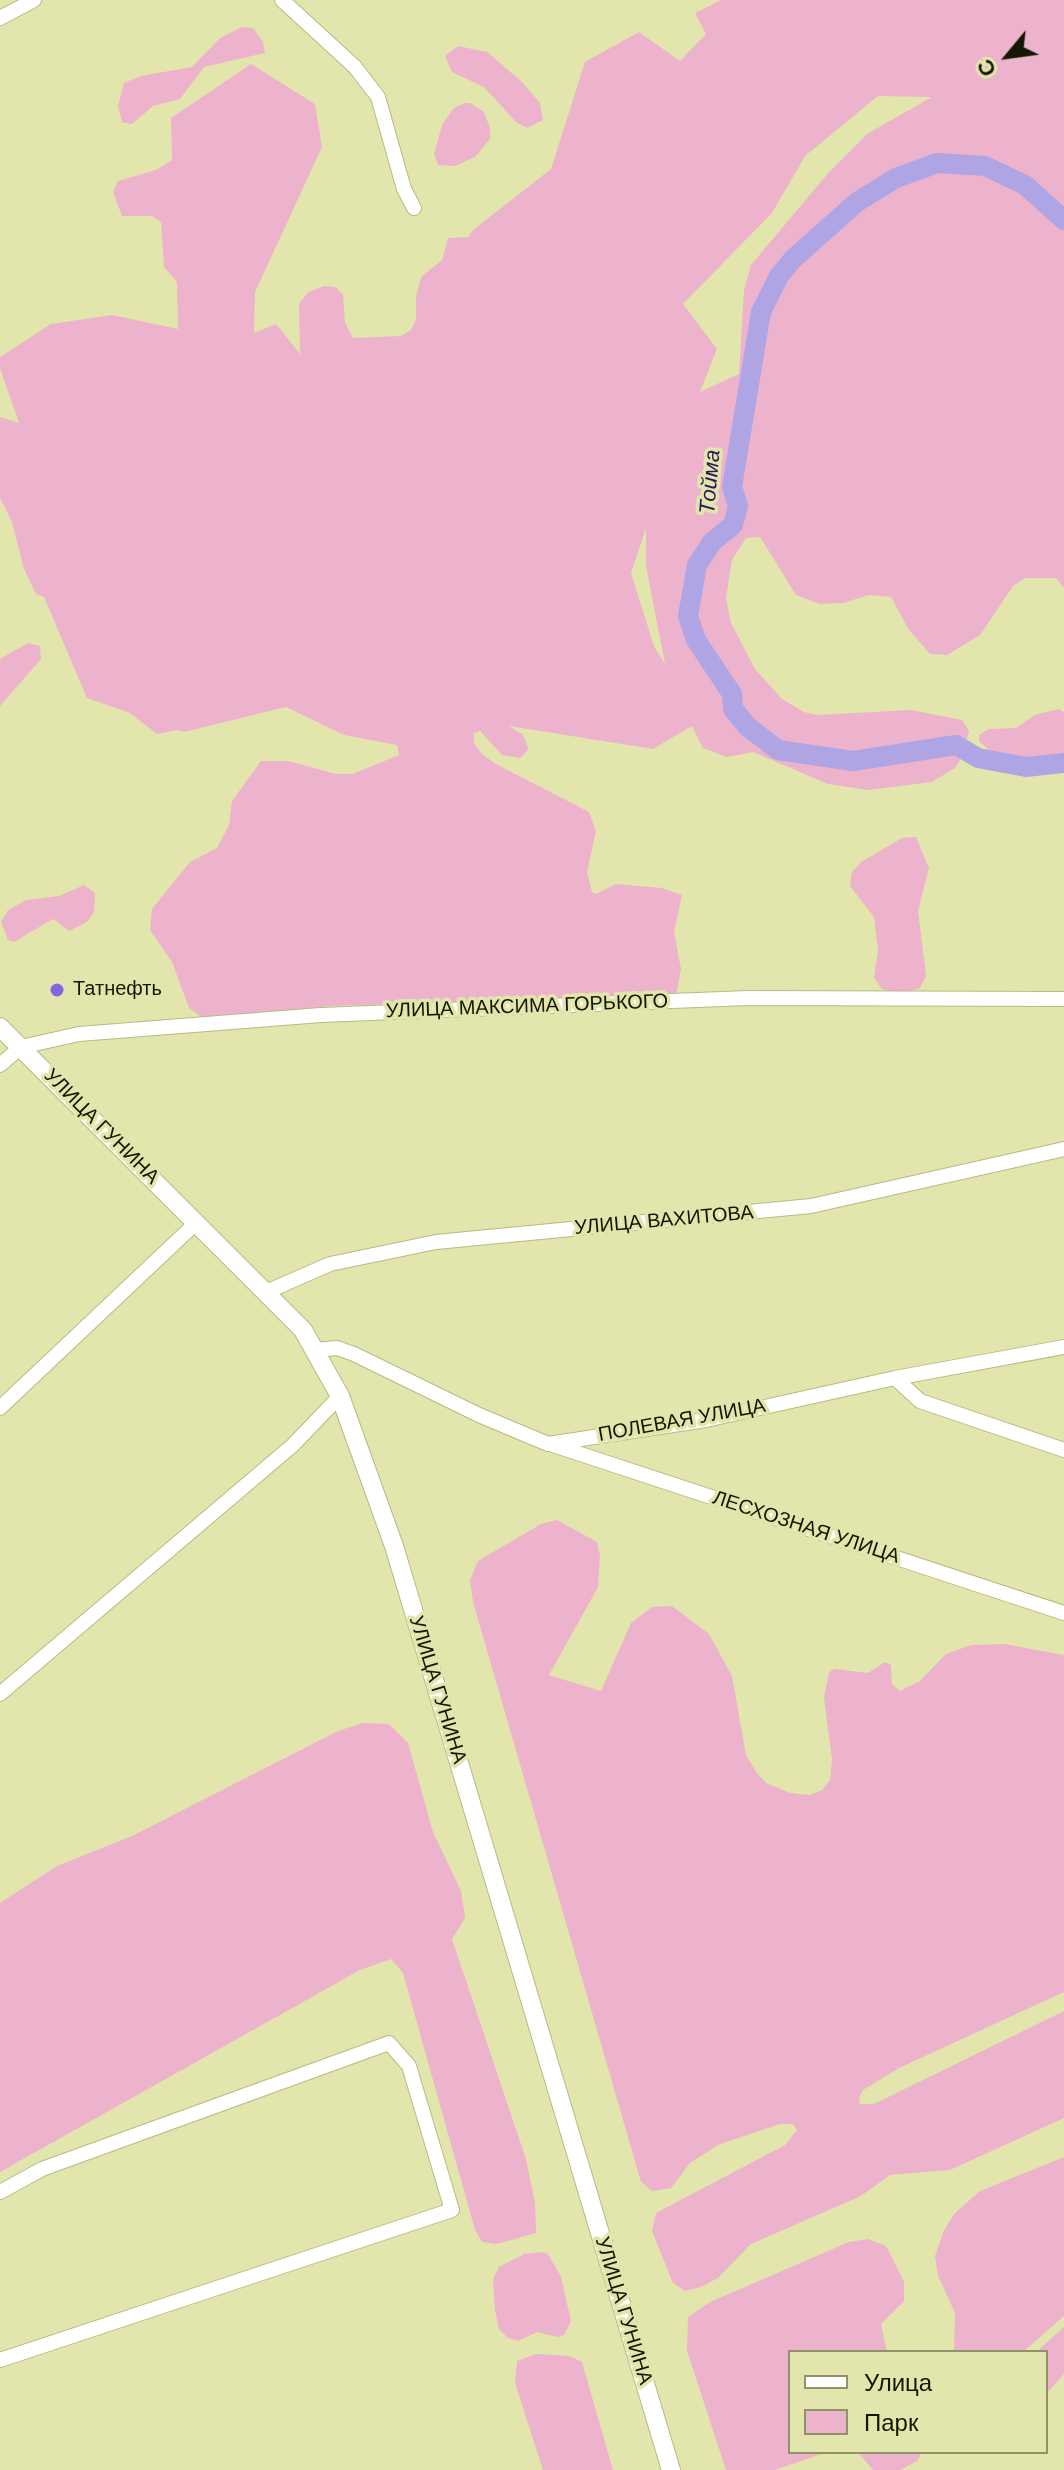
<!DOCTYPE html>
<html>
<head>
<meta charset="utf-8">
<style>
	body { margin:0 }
	#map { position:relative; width:1064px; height:2470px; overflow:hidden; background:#e2e6ac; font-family:"DM Sans",sans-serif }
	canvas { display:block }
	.legend { position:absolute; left:788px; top:2350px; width:260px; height:104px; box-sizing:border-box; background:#e2e6ac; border:2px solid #909368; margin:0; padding:10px 14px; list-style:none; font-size:24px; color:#161703 }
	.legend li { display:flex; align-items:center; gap:16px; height:40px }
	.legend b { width:40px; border:2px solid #909368 }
	.north { position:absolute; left:968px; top:16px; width:80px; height:80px; -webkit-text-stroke:6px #e2e6ac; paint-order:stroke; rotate:241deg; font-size:22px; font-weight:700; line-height:32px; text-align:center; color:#161703 }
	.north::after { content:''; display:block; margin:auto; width:28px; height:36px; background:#161703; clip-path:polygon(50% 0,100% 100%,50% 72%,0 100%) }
</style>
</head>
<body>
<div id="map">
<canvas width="1064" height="2470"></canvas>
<ul class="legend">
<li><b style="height:10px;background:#fff"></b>Улица</li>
<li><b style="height:22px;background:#edb3cc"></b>Парк</li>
</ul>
<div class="north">С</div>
</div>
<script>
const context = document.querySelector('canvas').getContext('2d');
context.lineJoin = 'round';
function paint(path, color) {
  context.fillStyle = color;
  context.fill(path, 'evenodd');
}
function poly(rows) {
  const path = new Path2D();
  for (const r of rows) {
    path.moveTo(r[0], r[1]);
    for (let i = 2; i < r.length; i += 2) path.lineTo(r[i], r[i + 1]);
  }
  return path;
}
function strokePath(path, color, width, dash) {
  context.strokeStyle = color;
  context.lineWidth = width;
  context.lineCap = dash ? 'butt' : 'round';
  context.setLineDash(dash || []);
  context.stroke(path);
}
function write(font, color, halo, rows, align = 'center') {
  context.font = font + ' "DM Sans",sans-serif';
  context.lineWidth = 7;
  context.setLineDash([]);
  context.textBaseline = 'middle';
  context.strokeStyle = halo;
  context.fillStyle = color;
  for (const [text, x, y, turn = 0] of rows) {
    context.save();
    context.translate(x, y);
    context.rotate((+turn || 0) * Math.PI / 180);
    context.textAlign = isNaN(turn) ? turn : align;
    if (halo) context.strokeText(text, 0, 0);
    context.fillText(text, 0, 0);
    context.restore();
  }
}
paint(poly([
	[721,0,1064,0,1064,588,1056,578,1025,578,1013,586,980,635,947,655,930,654,909,630,891,597,869,595,843,603,820,604,796,595,760,537,746,538,732,560,726,598,731,623,755,669,782,699,804,712,817,715,911,710,962,720,969,731,962,757,955,768,932,782,868,790,828,784,753,752,727,757,703,748,692,726,653,749,509,726,522,734,527,744,528,750,520,758,502,755,480,731,474,733,474,743,482,754,496,764,589,812,596,831,587,872,592,892,596,894,616,884,662,888,682,895,674,932,681,969,676,996,329,1006,204,1019,189,1008,172,962,150,930,152,909,190,862,217,848,229,825,232,801,261,761,288,761,336,774,353,774,399,755,397,745,344,735,286,707,184,732,177,730,157,734,130,713,87,698,44,597,36,594,24,569,12,522,0,498,0,417,19,423,0,368,0,357,51,324,112,315,178,329,177,282,164,267,161,222,152,216,122,216,113,192,118,181,156,170,172,160,171,118,251,64,315,104,322,147,255,292,254,333,276,324,300,354,299,304,308,292,324,286,335,287,343,294,345,323,353,338,401,336,411,330,416,319,416,297,421,277,442,260,448,238,468,237,473,230,551,169,585,62,639,32,680,61,706,34,695,13],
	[878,96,932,97,867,134,829,172,751,265,744,290,739,374,700,392,717,349,683,304,772,213,805,156],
	[646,528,646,566,665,664,654,646,631,573],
	[242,27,253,28,263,42,265,53,204,67,180,99,153,106,132,124,122,122,118,106,124,83,141,76,192,67,220,38],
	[458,46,487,52,522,82,540,103,543,120,527,128,516,122,484,87,452,72,445,56],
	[464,103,470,103,484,112,490,128,490,139,475,157,455,166,438,165,434,154,442,125,453,109],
	[28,643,40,646,41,659,0,706,0,659],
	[1058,709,1064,712,1064,768,992,753,979,741,979,735,989,729,1016,728,1035,715],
	[916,837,929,868,918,911,926,976,920,988,901,994,882,989,874,978,878,951,874,917,850,886,852,872,861,862,902,838],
	[84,885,95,893,94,912,87,922,69,931,53,919,14,942,8,940,1,922,8,910,26,900,59,896],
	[557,1520,597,1542,600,1556,598,1587,549,1675,601,1691,631,1623,652,1607,672,1606,709,1634,732,1676,746,1755,757,1773,766,1783,790,1793,810,1795,822,1790,830,1780,832,1759,824,1698,829,1672,835,1669,868,1673,885,1662,891,1665,892,1684,900,1691,920,1681,946,1654,971,1645,1004,1644,1064,1655,1064,1992,899,2068,863,2090,859,2098,860,2104,874,2104,1064,2011,1064,2118,950,2170,890,2175,861,2196,751,2244,718,2278,701,2287,685,2291,673,2283,652,2231,656,2213,785,2145,797,2130,793,2124,780,2124,718,2145,690,2163,671,2188,652,2191,641,2182,473,1602,470,1580,478,1561,541,1524],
	[363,1723,389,1724,408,1743,433,1832,461,1891,465,1918,452,1939,526,2159,535,2203,536,2233,497,2244,482,2242,475,2230,403,1973,391,1959,360,1970,0,2172,0,1903,57,1866,132,1836,338,1731],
	[1064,2157,1064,2316,1023,2352,954,2352,955,2313,938,2276,935,2256,944,2230,955,2213,980,2191],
	[868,2239,886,2246,904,2282,904,2301,881,2324,887,2352,790,2352,790,2452,827,2452,775,2470,726,2470,687,2351,688,2317,710,2302,849,2242],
	[542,2252,548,2254,561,2277,571,2321,564,2335,558,2337,537,2332,518,2341,508,2338,499,2329,495,2310,493,2279,499,2267,524,2254],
	[1064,2327,1064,2374,1046,2394,1046,2352,1036,2352],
	[536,2354,570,2356,582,2362,613,2470,543,2470,515,2383,517,2361],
	[858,2452,922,2452,917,2461,900,2470,873,2470]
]), '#edb3cc');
strokePath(poly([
	[1064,220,1025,185,985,166,937,163,896,178,857,202,793,259,779,276,761,312,732,487,738,506,733,525,712,542,697,565,688,616,696,640,732,694,733,709,748,727,778,750,853,761,956,745,978,758,1026,767,1064,763]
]), '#afa5e4', 20);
const minor = poly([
	[282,0,355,67,378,97,404,189,414,208],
	[0,18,34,0],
	[0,1065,21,1047,79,1034,321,1015,747,998,1064,999],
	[266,1292,330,1264,436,1242,811,1206,1064,1149],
	[316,1350,337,1348,354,1354,479,1415,548,1444,706,1420,895,1378,1064,1347],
	[895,1378,920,1401,1064,1450],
	[0,1408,197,1222],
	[553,1445,1064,1613],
	[0,1694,293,1445,340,1396],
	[0,2192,42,2169,389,2043,409,2066,452,2210,0,2360]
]);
const major = poly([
	[0,1027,303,1330,340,1396,394,1546,671,2470]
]);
strokePath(minor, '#b7bb82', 16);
strokePath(major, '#b7bb82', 20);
strokePath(minor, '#fff', 14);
strokePath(major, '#fff', 18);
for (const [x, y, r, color] of [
	[57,990,8,"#8365e0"]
]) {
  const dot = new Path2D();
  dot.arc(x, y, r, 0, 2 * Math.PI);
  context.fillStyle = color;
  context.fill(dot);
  strokePath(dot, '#e2e6ac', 3);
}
write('20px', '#161703', '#e2e6ac', [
	["Татнефть",73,990]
], 'left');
write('20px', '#161703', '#e2e6ac', [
	["УЛИЦА МАКСИМА ГОРЬКОГО",527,1007,-2],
	["УЛИЦА ГУНИНА",101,1127,45],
	["УЛИЦА ВАХИТОВА",664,1221,-5],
	["ПОЛЕВАЯ УЛИЦА",682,1421,-10],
	["ЛЕСХОЗНАЯ УЛИЦА",806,1528,18],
	["УЛИЦА ГУНИНА",437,1690,73],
	["УЛИЦА ГУНИНА",623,2311,73]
]);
write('italic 22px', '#2d165e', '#e2e6ac', [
	["Тойма",711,482,-85]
]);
</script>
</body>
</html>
